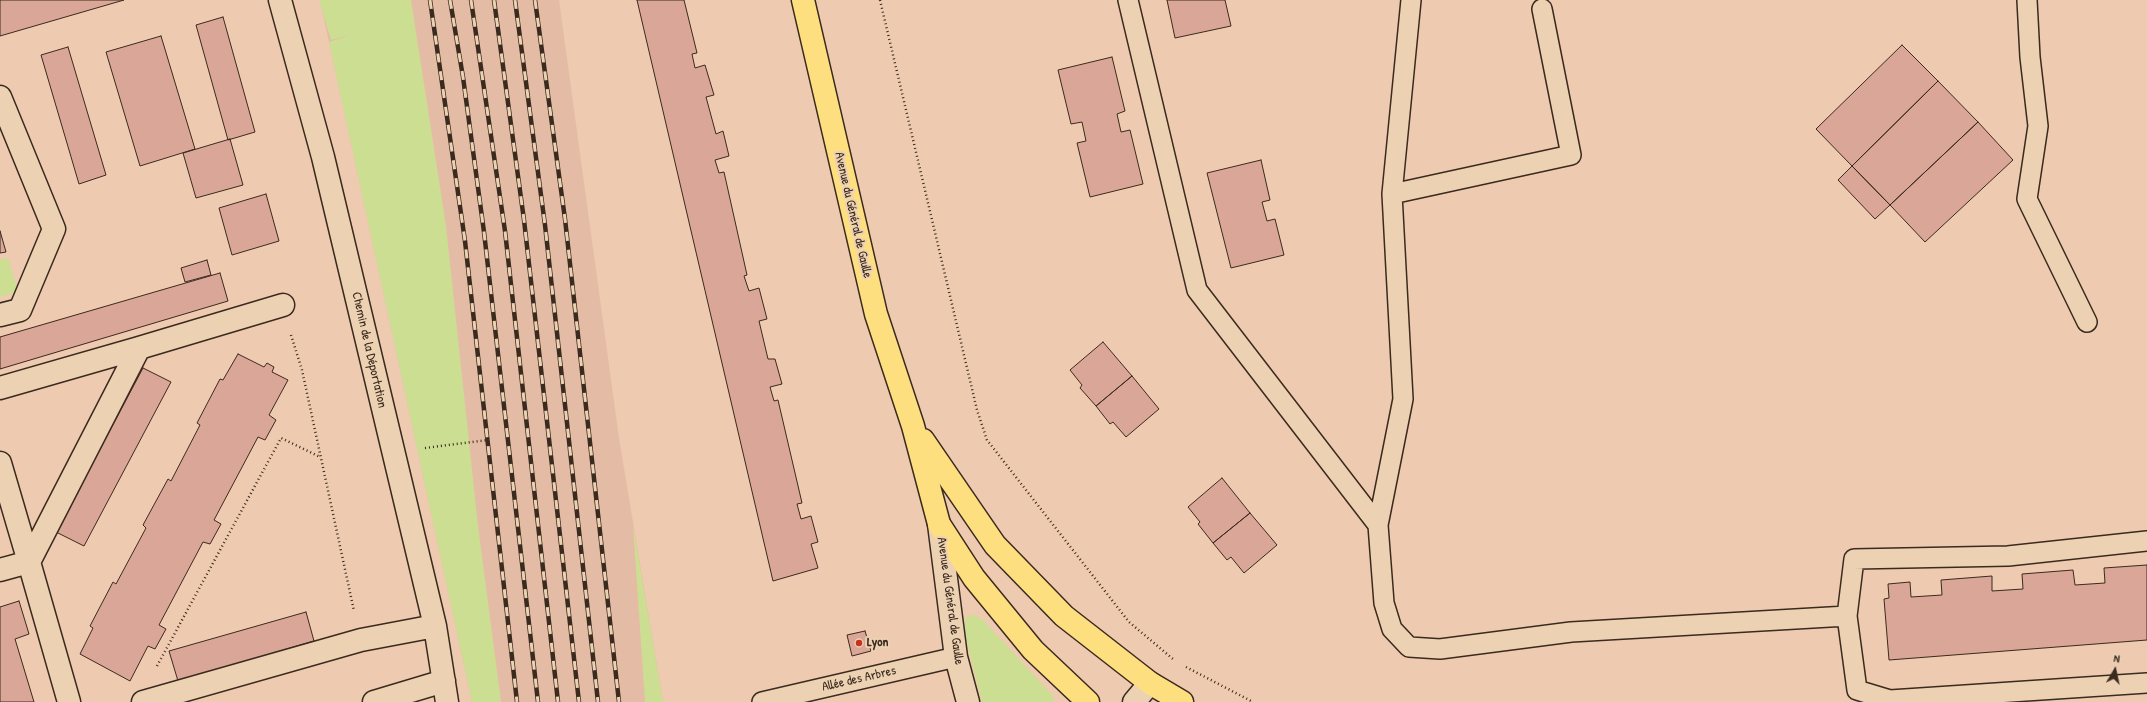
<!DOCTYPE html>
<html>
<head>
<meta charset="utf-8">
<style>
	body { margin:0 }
	#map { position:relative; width:2147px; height:702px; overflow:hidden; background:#edcab0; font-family:"Patrick Hand",sans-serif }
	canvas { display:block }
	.north { position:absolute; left:2095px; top:650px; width:40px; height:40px; -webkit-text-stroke:3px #ecd2b3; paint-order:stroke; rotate:9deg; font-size:11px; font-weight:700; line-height:16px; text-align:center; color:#3b2a1e }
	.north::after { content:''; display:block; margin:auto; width:14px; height:18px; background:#3b2a1e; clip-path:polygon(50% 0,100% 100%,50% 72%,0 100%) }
</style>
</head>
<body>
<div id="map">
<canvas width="2147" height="702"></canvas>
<div class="north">N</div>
</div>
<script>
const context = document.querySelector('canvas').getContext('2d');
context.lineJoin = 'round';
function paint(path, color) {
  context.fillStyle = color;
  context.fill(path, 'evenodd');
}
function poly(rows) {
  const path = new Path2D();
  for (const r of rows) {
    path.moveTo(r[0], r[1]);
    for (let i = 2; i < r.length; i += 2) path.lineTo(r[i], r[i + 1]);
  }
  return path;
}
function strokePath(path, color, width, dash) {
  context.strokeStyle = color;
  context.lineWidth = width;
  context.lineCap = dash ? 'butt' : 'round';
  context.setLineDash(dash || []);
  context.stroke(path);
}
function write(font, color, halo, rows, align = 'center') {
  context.font = font + ' "Patrick Hand",sans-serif';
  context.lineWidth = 4;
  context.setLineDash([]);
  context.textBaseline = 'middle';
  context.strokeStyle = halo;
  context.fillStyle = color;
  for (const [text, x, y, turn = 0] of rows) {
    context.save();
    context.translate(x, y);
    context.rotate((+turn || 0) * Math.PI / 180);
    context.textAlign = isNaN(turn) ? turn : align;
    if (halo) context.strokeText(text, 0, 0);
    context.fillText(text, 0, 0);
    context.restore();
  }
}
paint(poly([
	[320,0,559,0,619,438,663,702,472,702]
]), '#e4bca5');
paint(poly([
	[319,0,411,0,446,226,478,526,501,702,472,702,329,42,350,35,331,40],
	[8,258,18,291,0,297,0,260],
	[633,525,663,702,645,702],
	[973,614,983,620,1055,698,1051,702,982,702,963,628,966,618]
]), '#ccde92');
const building = poly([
	[0,0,124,0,0,36,0,0],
	[637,0,684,0,697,53,692,54,695,68,705,65,714,95,706,97,716,134,723,131,729,156,715,160,719,173,724,172,747,275,744,276,749,291,759,288,767,319,759,321,768,359,775,359,782,384,770,387,774,401,778,400,802,503,797,504,801,519,811,516,818,542,811,544,818,568,773,581,637,0],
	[1167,0,1225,0,1231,26,1175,38,1167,0],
	[223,17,255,132,228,140,196,25,223,17],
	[161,36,195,149,140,166,106,52,161,36],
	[1902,45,1938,81,1852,166,1816,129,1902,45],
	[68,47,106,175,79,184,41,55,68,47],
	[1112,57,1125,111,1117,114,1121,132,1130,130,1143,184,1090,197,1077,143,1086,141,1082,122,1071,124,1058,70,1112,57],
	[1938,81,1978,122,1890,205,1852,166,1938,81],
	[1978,122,2013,160,1925,242,1890,205,1978,122],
	[230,139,243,185,196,198,183,153,230,139],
	[1261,160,1270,200,1262,202,1267,221,1275,219,1284,255,1231,268,1207,173,1261,160],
	[1852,166,1890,205,1875,219,1838,180,1852,166],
	[266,194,279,241,232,255,219,208,266,194],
	[0,231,6,252,0,253,0,231],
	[207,260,211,275,185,282,181,268,207,260],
	[220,273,228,301,0,369,0,337,220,273],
	[1103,342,1132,376,1096,406,1080,388,1082,385,1070,370,1103,342],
	[238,354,264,367,267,363,274,367,272,372,288,380,269,415,276,420,265,440,258,437,214,520,221,524,210,544,203,542,159,625,166,629,155,649,148,646,130,681,80,654,93,628,90,626,113,582,116,584,146,528,143,525,168,479,171,481,200,425,197,423,220,379,223,380,238,354],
	[143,368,171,382,84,546,56,532,143,368],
	[1132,376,1159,409,1126,437,1113,422,1110,424,1096,406,1132,376],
	[1222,478,1250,513,1213,543,1198,524,1200,522,1188,507,1222,478],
	[1250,513,1277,545,1244,573,1231,557,1227,560,1213,543,1250,513],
	[2147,565,2147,640,1889,660,1884,599,1889,598,1888,584,1910,582,1911,597,1942,595,1941,580,1992,576,1992,591,2023,589,2022,574,2073,570,2075,585,2105,583,2104,568,2147,565],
	[19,601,29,634,15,639,34,702,0,702,0,607,19,601],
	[306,612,314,641,178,681,169,651,306,612],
	[865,631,871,651,852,656,847,635,865,631]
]);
paint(building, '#daa697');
strokePath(building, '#3b2a1e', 1);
const lane = poly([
	[1128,0,1197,290,1378,525],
	[1411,0,1392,194,1403,399,1378,525,1384,603,1392,629,1409,647,1440,649,1571,632,1847,616,1857,690,1890,700],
	[2027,0,2030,57,2038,126,2027,199,2087,322],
	[1392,194,1571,155,1542,9],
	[1847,616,1854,559,2008,556,2147,541],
	[762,702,956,657],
	[1889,702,1890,700,2147,683]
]);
const street = poly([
	[280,0,323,157,435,626,447,702],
	[0,97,54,229,20,310,0,315],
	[0,388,139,348],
	[0,463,29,562],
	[29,562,139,348,283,305],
	[0,570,29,562,69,702],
	[143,702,361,640,435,626],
	[374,702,444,681]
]);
const secondary = poly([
	[939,524,956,657,968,702],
	[1134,702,1150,683]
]);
const primary = poly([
	[803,0,876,314,913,426,939,524,974,578,1033,650,1088,702],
	[923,440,995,545,1064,616,1150,683,1182,702]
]);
strokePath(lane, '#3b2a1e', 22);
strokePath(street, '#3b2a1e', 25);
strokePath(secondary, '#3b2a1e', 25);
strokePath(primary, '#3b2a1e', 25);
strokePath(poly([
	[880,0,977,410,987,440,1129,622,1173,659],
	[291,335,302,370,354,611],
	[425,448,488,440],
	[157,666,281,438,320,457],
	[1186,667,1253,702]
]), '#3b2a1e', 2.5, [1, 3]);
strokePath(lane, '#ecd2b3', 19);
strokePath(street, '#ecd2b3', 22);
strokePath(secondary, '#ecd2b3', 22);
strokePath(primary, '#fedf80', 22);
const rail = poly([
	[430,0,465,241,517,702],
	[450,0,463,77,484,232,538,702],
	[471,0,505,231,558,702],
	[494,0,524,220,579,702],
	[515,0,545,225,598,702],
	[535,0,565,219,619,702]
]);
strokePath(rail, '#3b2a1e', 4.5);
strokePath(rail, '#ecd2b3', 3, [9]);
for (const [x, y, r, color] of [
	[859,643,4,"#c8321e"]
]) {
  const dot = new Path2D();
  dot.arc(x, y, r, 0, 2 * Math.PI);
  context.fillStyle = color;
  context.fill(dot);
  strokePath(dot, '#ecd2b3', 1.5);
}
write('13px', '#3b2a1e', '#ecd2b3', [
	["Avenue du Général de Gaulle",853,215,77],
	["Chemin de la Déportation",369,350,77],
	["Avenue du Général de Gaulle",950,601,82],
	["Allée des Arbres",859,679,-13]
]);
write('bold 13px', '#3b2a1e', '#ecd2b3', [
	["Lyon",867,643]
], 'left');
</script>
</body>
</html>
